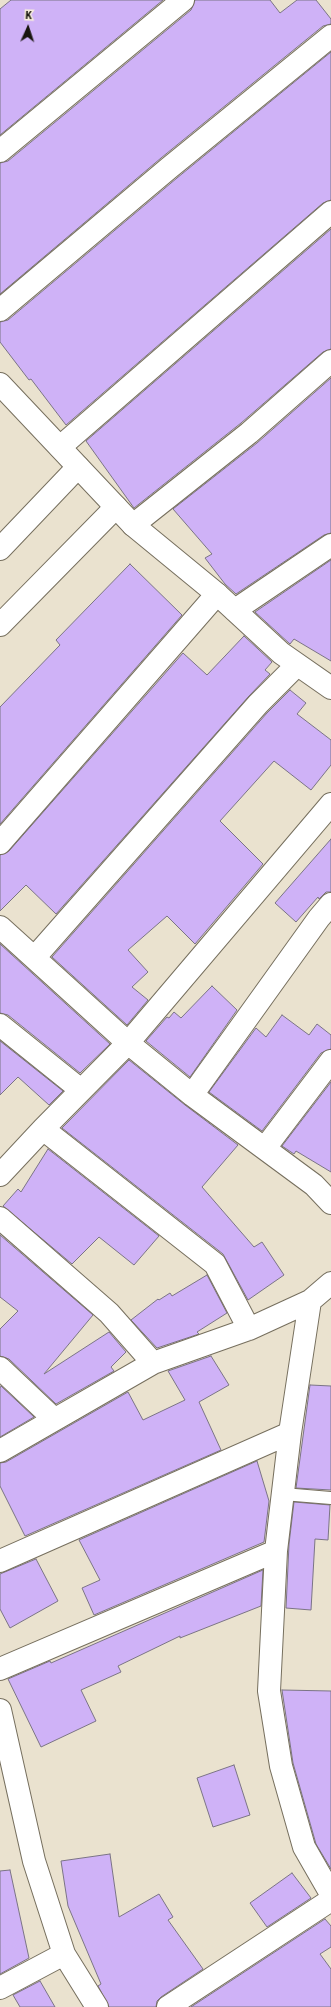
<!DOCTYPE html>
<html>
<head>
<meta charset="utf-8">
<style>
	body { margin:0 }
	#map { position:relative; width:331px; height:2007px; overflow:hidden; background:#eae2cf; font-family:"Source Sans 3",sans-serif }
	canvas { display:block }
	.north { position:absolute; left:8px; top:8px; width:40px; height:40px; -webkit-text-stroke:3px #f8efdc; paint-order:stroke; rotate:3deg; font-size:11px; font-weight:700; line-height:16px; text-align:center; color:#18150e }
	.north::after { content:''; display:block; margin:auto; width:14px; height:18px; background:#18150e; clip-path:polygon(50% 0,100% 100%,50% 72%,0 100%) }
</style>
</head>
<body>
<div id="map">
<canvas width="331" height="2007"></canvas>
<div class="north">K</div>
</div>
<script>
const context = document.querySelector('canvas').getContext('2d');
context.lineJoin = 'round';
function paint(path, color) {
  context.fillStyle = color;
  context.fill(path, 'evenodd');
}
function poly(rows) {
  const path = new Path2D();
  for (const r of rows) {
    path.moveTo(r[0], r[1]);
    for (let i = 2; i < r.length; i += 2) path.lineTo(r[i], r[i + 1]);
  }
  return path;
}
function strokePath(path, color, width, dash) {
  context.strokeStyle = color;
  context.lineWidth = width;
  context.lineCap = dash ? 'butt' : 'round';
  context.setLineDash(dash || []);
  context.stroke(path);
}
const building = poly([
	[11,0,163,0,0,135,0,9,11,0],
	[195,0,270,0,280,13,297,0,316,0,331,19,331,24,323,26,161,158,0,294,0,163,8,161,191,10,195,0],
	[331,52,331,200,323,203,66,425,31,379,29,380,0,342,0,322,8,320,177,178,331,52],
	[331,229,331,349,323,352,241,423,134,508,86,441,331,229],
	[331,378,331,533,324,535,236,594,225,584,205,558,212,554,173,509,257,443,331,378],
	[331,560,331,661,294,639,290,644,255,612,331,560],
	[130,564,182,615,0,824,0,707,60,645,56,640,130,564],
	[244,636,272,662,265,670,270,674,249,696,56,914,26,885,0,911,0,855,9,851,183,653,207,675,244,636],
	[290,690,306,703,297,714,331,740,331,765,311,790,274,761,220,821,263,864,195,944,167,916,128,950,148,972,132,987,148,1000,127,1025,52,957,267,713,290,690],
	[331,839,331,892,326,892,319,899,318,897,296,922,275,903,331,839],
	[0,944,110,1044,80,1073,8,1015,0,1013,0,944],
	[212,986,237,1010,190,1077,146,1041,167,1017,169,1018,174,1012,181,1018,212,986],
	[282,1015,309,1035,317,1024,331,1035,331,1049,321,1053,262,1131,209,1092,256,1028,266,1037,282,1015],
	[0,1041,63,1091,49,1105,18,1077,0,1095,0,1041],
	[129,1060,185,1105,238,1145,202,1187,254,1247,262,1242,284,1275,248,1300,223,1254,62,1128,129,1060],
	[331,1082,331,1172,296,1151,294,1154,282,1146,331,1082],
	[48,1149,159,1236,134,1265,99,1237,72,1264,3,1206,18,1189,21,1192,48,1149],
	[0,1235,93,1315,44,1374,109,1332,126,1352,111,1367,114,1371,56,1404,9,1359,0,1356,0,1329,18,1311,0,1297,0,1235],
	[207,1275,227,1313,197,1332,199,1334,157,1348,131,1320,158,1299,159,1300,170,1293,172,1296,207,1275],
	[211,1356,229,1385,199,1402,221,1450,25,1536,0,1486,0,1463,6,1462,128,1392,143,1420,185,1400,168,1371,211,1356],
	[310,1385,331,1386,331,1490,296,1488,310,1385],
	[1,1386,34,1417,0,1437,0,1388,1,1386],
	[257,1461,269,1501,264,1542,94,1615,82,1588,100,1580,79,1540,257,1461],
	[294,1502,330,1505,328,1540,315,1539,311,1610,286,1608,289,1544,294,1502],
	[36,1559,58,1601,10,1628,0,1609,0,1574,36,1559],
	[263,1570,261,1606,180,1638,180,1636,118,1666,121,1672,81,1690,96,1721,41,1747,8,1679,50,1661,51,1663,263,1570],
	[282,1690,331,1691,331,1869,316,1844,293,1763,282,1690],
	[234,1765,250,1815,213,1827,197,1778,234,1765],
	[110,1854,119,1917,159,1894,173,1917,168,1920,203,1969,161,1997,157,2001,156,2007,109,2007,98,1986,101,1984,68,1906,61,1861,110,1854],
	[10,1870,29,1958,0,1974,0,1871,10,1870],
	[292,1873,311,1898,267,1927,250,1903,292,1873],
	[325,1919,331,1926,331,1947,320,1954,331,1969,331,2007,191,2007,325,1919],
	[40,1981,55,2007,20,2007,13,1995,40,1981]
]);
paint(building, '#cfb2f7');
strokePath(building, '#7b7485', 1);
const service = poly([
	[283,1494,331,1498]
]);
const minor = poly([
	[0,151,183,0],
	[0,310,169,168,331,36],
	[60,447,331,212],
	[133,525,249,433,331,361],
	[235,610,331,545],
	[0,843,217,594],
	[0,927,128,1043,192,1095,314,1185,331,1203],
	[35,957,258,704,297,665],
	[0,1025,81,1090],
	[192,1095,319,918,331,904],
	[43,1129,215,1264,249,1329],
	[265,1148,331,1061],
	[0,1175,43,1129,128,1043,331,804],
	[0,1218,109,1313,153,1363],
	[310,1301,290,1433,276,1551,269,1691,281,1766,304,1847,331,1894],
	[0,1368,54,1419],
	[0,1451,153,1363,249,1329,310,1301,331,1283],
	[0,1561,290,1433],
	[0,1669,276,1551],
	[0,1710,34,1861,64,1954,97,2007],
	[0,1988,64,1954],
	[168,2007,331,1900]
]);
const tertiary = poly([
	[0,549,78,467],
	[0,625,116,507]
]);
const secondary = poly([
	[0,384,133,525,217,594,281,653,331,688]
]);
strokePath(service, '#766f5e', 14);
strokePath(minor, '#766f5e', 24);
strokePath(tertiary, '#766f5e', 24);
strokePath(secondary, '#766f5e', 24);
strokePath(service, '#fff', 12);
strokePath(minor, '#fff', 22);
strokePath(tertiary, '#fff', 22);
strokePath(secondary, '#fff', 22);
</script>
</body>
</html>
